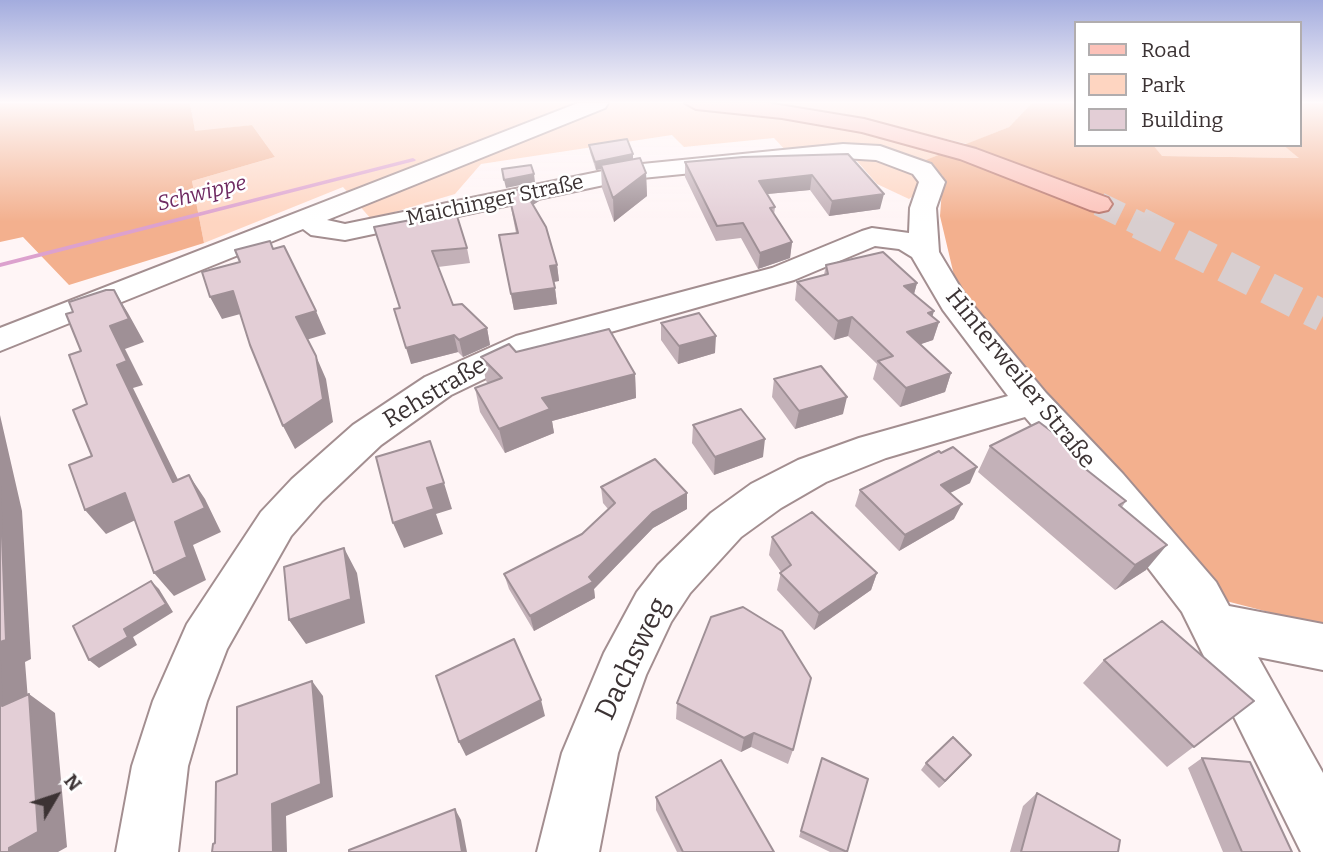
<!DOCTYPE html>
<html>
<head>
<meta charset="utf-8">
<style>
	body { margin:0 }
	#map { position:relative; width:1323px; height:852px; overflow:hidden; background:#fff5f6; font-family:Bitter,serif }
	canvas { display:block }
	.legend { position:absolute; left:1074px; top:21px; width:228px; height:126px; box-sizing:border-box; background:#fff; border:2px solid #b1adae; margin:0; padding:9px 12px; list-style:none; font-size:21px; color:#3c3334 }
	.legend li { display:flex; align-items:center; gap:14px; height:35px }
	.legend b { width:35px; border:2px solid #b1adae }
	.north { position:absolute; left:21px; top:761px; width:70px; height:70px; -webkit-text-stroke:5px #fff; paint-order:stroke; rotate:51deg; font-size:19px; font-weight:700; line-height:28px; text-align:center; color:#3c3334 }
	.north::after { content:''; display:block; margin:auto; width:24px; height:32px; background:#3c3334; clip-path:polygon(50% 0,100% 100%,50% 72%,0 100%) }
</style>
</head>
<body>
<div id="map">
<canvas width="1323" height="852"></canvas>
<ul class="legend">
<li><b style="height:9px;background:#fcc2b9"></b>Road</li>
<li><b style="height:19px;background:#fed5c1"></b>Park</li>
<li><b style="height:19px;background:#e3ced6"></b>Building</li>
</ul>
<div class="north">N</div>
</div>
<script>
const context = document.querySelector('canvas').getContext('2d');
context.lineJoin = 'round';
function paint(path, color) {
  context.fillStyle = color;
  context.fill(path, 'evenodd');
}
function poly(rows) {
  const path = new Path2D();
  for (const r of rows) {
    path.moveTo(r[0], r[1]);
    for (let i = 2; i < r.length; i += 2) path.lineTo(r[i], r[i + 1]);
  }
  return path;
}
function strokePath(path, color, width, dash) {
  context.strokeStyle = color;
  context.lineWidth = width;
  context.lineCap = dash ? 'butt' : 'round';
  context.setLineDash(dash || []);
  context.stroke(path);
}
function write(font, color, halo, rows, align = 'center') {
  context.font = font + ' Bitter,serif';
  context.lineWidth = 5;
  context.setLineDash([]);
  context.textBaseline = 'middle';
  context.strokeStyle = halo;
  context.fillStyle = color;
  for (const [text, x, y, turn = 0] of rows) {
    context.save();
    context.translate(x, y);
    context.rotate((+turn || 0) * Math.PI / 180);
    context.textAlign = isNaN(turn) ? turn : align;
    if (halo) context.strokeText(text, 0, 0);
    context.fillText(text, 0, 0);
    context.restore();
  }
}
paint(poly([
	[190,103,1032,103,1009,127,967,144,840,113,814,123,865,132,944,153,918,163,787,152,774,138,684,147,672,135,481,164,455,194,371,219,343,187,204,243,192,181,275,157,252,125,195,132],
	[1153,145,1283,145,1301,158,1161,156],
	[862,152,923,178,916,194,909,199,877,184,850,153]
]), '#fed5c1');
paint(poly([
	[0,103,190,103,195,131,252,125,275,157,192,181,204,243,69,285,23,237,0,242],
	[1032,103,1076,103,1076,145,1153,145,1162,156,1299,158,1283,145,1300,145,1300,103,1323,103,1323,626,1226,601,957,288,940,216,943,176,918,163,1009,127]
]), '#f3b08e');
paint(poly([
	[413,158,416,160,415,161,0,267,0,263,413,158]
]), '#dca1ce');
strokePath(poly([
	[1099,204,1142,225]
]), '#d8cecf', 24, [24, 12]);
strokePath(poly([
	[1139,223,1323,316]
]), '#d8cecf', 32, [32, 16]);
const minor = poly([
	[578,103,608,103,605,108,327,220,345,224,632,165,843,144,880,146,931,164,945,182,936,208,939,252,966,297,1046,393,1123,474,1216,582,1229,606,1323,624,1323,670,1258,657,1323,773,1323,852,1301,852,1182,612,1093,496,1025,417,886,458,826,482,781,508,741,537,690,593,671,622,646,675,618,753,599,852,537,852,562,753,604,653,637,592,658,565,711,513,751,484,798,460,859,438,1008,396,943,310,912,257,899,249,875,246,794,280,540,352,451,395,381,445,322,501,291,536,227,649,207,701,188,766,178,852,116,852,132,766,153,701,187,624,261,512,292,479,353,425,425,377,516,336,772,268,862,231,872,228,909,233,910,208,919,182,913,174,876,160,843,158,632,179,345,240,311,235,303,229,0,351,0,328,578,103]
]);
const major = poly([
	[685,103,767,103,864,119,976,149,1108,198,1112,204,1108,210,1099,212,1090,210,960,159,862,132,782,118,696,109,685,103]
]);
strokePath(minor, '#a38e90', 4);
strokePath(major, '#b8766c', 4);
paint(minor, '#fff');
paint(major, '#fcc2b9');
paint(poly([
	[589,145,633,154,633,160,646,173,647,196,614,222,602,188,601,169,596,170,590,152],
	[848,154,880,209,829,216,810,190,767,194,775,207,774,215,792,242,790,258,758,269,741,238,716,241,685,177,685,162],
	[537,186,539,201,533,205,557,265,559,281,554,282,557,304,514,310,499,235,516,233,508,192],
	[422,222,467,248,470,263,438,267,453,305,487,328,490,345,463,357,458,352,411,364],
	[826,265,917,283,914,294,932,316,939,322,933,340,920,344,951,373,945,392,900,407,873,379,877,364,848,336,834,340,795,300,797,282,824,275],
	[661,323,715,353,678,364,661,340],
	[516,352,635,374,636,398,552,421,554,433,505,453,480,412,475,388,488,383,486,381,481,357],
	[774,379,843,414,795,429,772,397],
	[693,425,763,457,714,475,692,443],
	[990,446,1087,458,1082,467,1126,501,1122,507,1146,570,1115,590,978,472],
	[941,453,970,483,950,493,954,519,899,551,855,506,860,490],
	[601,487,687,493,687,509,653,528,594,589,595,598,534,631,509,589,504,574,582,534,608,509,603,503],
	[772,537,877,573,871,590,814,630,777,590,781,572,769,555],
	[711,617,793,750,788,764,751,747,741,752,676,719,677,703],
	[1104,660,1254,701,1167,767,1083,683],
	[822,758,847,852,830,852,799,837],
	[1202,758,1292,852,1223,852,1188,768],
	[965,762,939,788,921,770,926,763],
	[1037,793,1118,852,1010,852,1023,806],
	[656,797,774,852,677,852,656,810]
]), '#c3b1b8');
paint(poly([
	[633,154,633,162,601,165,601,169,596,170,595,162],
	[646,173,647,196,614,222,613,198],
	[534,174,535,182,506,188,504,180],
	[812,175,810,190,757,195,759,181],
	[537,186,539,201,528,208,526,193],
	[884,194,880,209,829,216,832,201],
	[792,242,790,258,758,269,760,253],
	[557,265,559,281,552,282,550,266],
	[917,283,912,301,904,286],
	[555,288,557,304,514,310,511,294],
	[114,290,128,313,144,342,125,349,143,385,133,388,191,506,173,482,117,365,110,326],
	[233,291,244,313,222,319,210,297],
	[316,311,326,334,306,340,296,317],
	[934,311,930,325,939,322,933,340,901,351,907,332,928,313],
	[852,317,848,336,834,340,838,321],
	[487,328,490,345,463,357,459,340],
	[454,335,458,352,411,364,406,348],
	[716,336,715,353,678,364,679,346],
	[316,356,326,379,333,422,295,449,283,426],
	[951,373,945,392,900,407,906,388],
	[635,374,636,398,552,421,554,433,505,453,499,429,542,398],
	[847,397,843,414,795,429,799,411],
	[0,415,22,511,31,659,25,662,30,725,2,706,0,661],
	[765,439,763,457,714,475,715,457],
	[1087,458,1071,484,1078,463],
	[977,467,970,483,934,501,941,485],
	[189,475,205,499,221,532,193,545,206,580,174,596,154,573,175,522],
	[444,483,452,509,436,514,443,534,404,548,393,523,427,488],
	[125,493,144,516,106,534,85,510],
	[687,493,687,509,653,528,594,589,595,598,534,631,530,616,589,577,653,512],
	[962,504,954,519,899,551,905,535],
	[1167,545,1146,570,1115,590,1135,565],
	[344,548,357,573,365,623,306,644,289,620],
	[877,573,871,590,814,630,819,613],
	[151,581,159,589,173,612,133,637,137,645,99,668,89,660,124,629],
	[312,681,323,696,333,797,286,816,287,852,273,852,272,804],
	[29,694,55,713,67,847,58,852,9,852],
	[541,700,545,716,466,756,459,742],
	[754,733,751,747,741,752,744,738],
	[971,755,965,762,939,788,945,781],
	[455,809,461,820,467,852,462,852]
]), '#9f9096');
const building = poly([
	[627,139,633,154,595,162,589,145,627,139],
	[848,154,884,194,832,201,812,175,759,181,775,207,770,208,792,242,760,253,743,223,717,226,685,162,743,157,848,154],
	[640,158,646,173,613,198,601,165,640,158],
	[531,165,534,174,504,180,502,169,531,165],
	[537,186,526,193,546,227,557,265,550,266,555,288,511,294,499,235,518,233,508,192,537,186],
	[457,216,467,248,432,251,453,305,462,304,487,328,459,340,454,335,406,348,394,309,400,308,374,227,421,218,422,222,457,216],
	[270,241,273,249,284,246,316,311,296,317,316,356,323,399,283,426,250,345,233,291,210,297,202,272,240,262,235,250,270,241],
	[883,252,917,283,904,286,934,311,928,313,939,322,907,332,951,373,906,388,878,361,893,356,852,317,838,321,797,282,828,274,826,265,883,252],
	[106,290,114,290,129,319,110,326,127,361,117,365,173,482,189,475,205,508,175,522,187,557,154,573,125,493,85,510,69,465,92,456,73,410,87,404,69,355,81,351,66,314,73,312,69,302,106,290],
	[699,313,716,336,679,346,661,323,699,313],
	[609,329,635,374,542,398,550,409,499,429,475,388,502,378,481,357,509,344,516,352,609,329],
	[821,366,847,397,799,411,774,379,821,366],
	[741,409,765,439,715,457,693,425,741,409],
	[1039,422,1087,458,1078,463,1126,501,1119,505,1167,545,1135,565,990,446,1039,422],
	[430,441,444,483,427,488,434,509,393,523,376,457,430,441],
	[953,447,977,467,941,485,962,504,905,535,860,490,939,451,941,453,953,447],
	[655,459,687,493,653,512,589,577,593,582,530,616,504,574,582,534,615,503,601,487,655,459],
	[0,485,6,640,0,642,0,485],
	[812,512,877,573,819,613,780,573,791,565,772,537,812,512],
	[344,548,351,599,289,620,284,567,344,548],
	[151,581,166,604,124,629,128,637,89,660,73,626,151,581],
	[743,607,782,631,811,678,793,750,754,733,744,738,677,703,711,617,743,607],
	[1162,621,1254,701,1194,747,1104,660,1162,621],
	[514,639,541,700,459,742,436,676,514,639],
	[0,661,2,706,29,694,38,832,9,848,9,852,0,852,0,661],
	[312,681,321,784,272,804,273,852,212,852,213,844,215,843,216,782,237,774,237,707,312,681],
	[953,737,971,755,945,781,926,763,953,737],
	[822,758,868,779,847,852,801,831,822,758],
	[1202,758,1250,762,1292,852,1242,852,1202,758],
	[721,760,774,852,683,852,656,797,721,760],
	[1037,793,1120,840,1118,852,1021,852,1037,793],
	[455,809,462,852,349,852,349,850,455,809]
]);
paint(building, '#e3ced6');
strokePath(building, '#9f9096', 2);
const sky = context.createLinearGradient(0, 0, 0, 222);
sky.addColorStop(0, '#a3acde');
sky.addColorStop(0.46, '#fffafb');
sky.addColorStop(1, '#fffafb00');
context.fillStyle = sky;
context.fillRect(0, 0, 1323, 222);
write('italic 21px', '#6e2961', '#fff', [
	["Schwippe",202,194,-14]
]);
write('21px', '#3c3334', '#fff', [
	["Maichinger Straße",495,201,-12]
]);
write('24px', '#3c3334', '#fff', [
	["Hinterweiler Straße",1020,379,51],
	["Rehstraße",435,393,-31]
]);
write('28px', '#3c3334', '#fff', [
	["Dachsweg",633,659,-64]
]);
</script>
</body>
</html>
